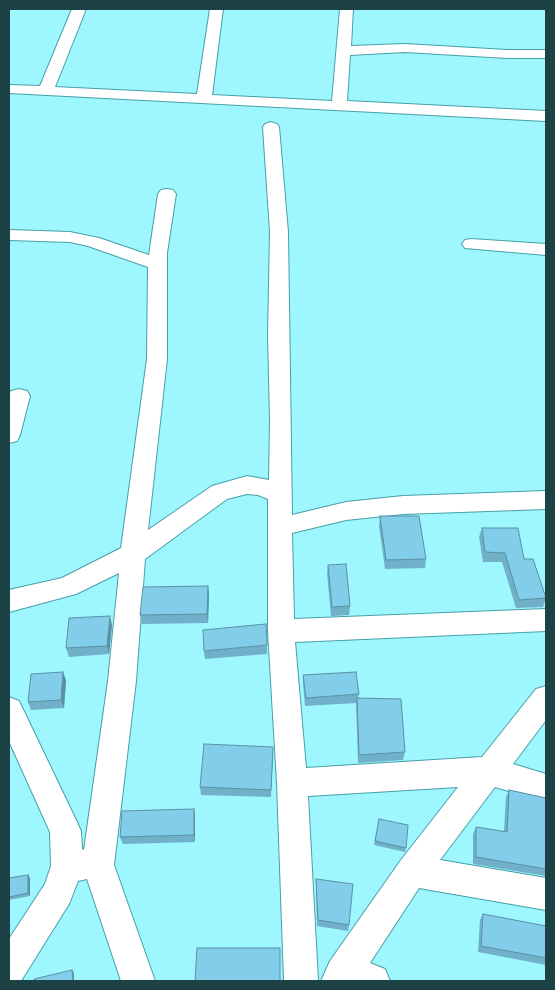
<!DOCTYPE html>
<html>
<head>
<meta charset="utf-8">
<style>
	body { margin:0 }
	#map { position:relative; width:555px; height:990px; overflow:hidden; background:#9ef6ff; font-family:Ubuntu,sans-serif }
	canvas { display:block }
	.frame { position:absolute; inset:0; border:10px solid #1d4245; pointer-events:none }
</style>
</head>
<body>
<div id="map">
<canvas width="555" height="990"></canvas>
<div class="frame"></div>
</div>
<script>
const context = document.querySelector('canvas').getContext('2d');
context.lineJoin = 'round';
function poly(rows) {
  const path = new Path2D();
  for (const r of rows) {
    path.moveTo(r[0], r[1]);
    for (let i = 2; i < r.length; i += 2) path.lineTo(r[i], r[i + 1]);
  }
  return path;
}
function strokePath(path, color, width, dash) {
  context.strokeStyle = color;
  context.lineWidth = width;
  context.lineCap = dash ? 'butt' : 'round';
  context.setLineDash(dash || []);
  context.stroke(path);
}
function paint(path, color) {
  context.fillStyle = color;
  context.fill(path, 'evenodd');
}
const minor = poly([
	[72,9,86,9,55,87,197,94,210,9,223,9,212,95,332,101,340,9,353,9,351,46,405,44,507,50,546,50,546,58,507,58,405,52,350,55,347,101,546,111,546,121,9,93,9,85,40,86,72,9],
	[271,122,277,124,279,127,288,232,292,515,346,502,403,496,546,491,546,509,403,514,346,520,292,533,294,619,546,609,546,631,295,642,306,768,482,757,536,689,546,686,546,720,513,764,546,774,546,802,495,787,440,860,546,878,546,910,419,888,370,963,385,969,390,981,321,981,330,961,401,860,458,787,308,796,318,981,284,981,277,783,268,631,268,499,258,495,247,494,227,499,145,559,136,681,114,865,155,981,121,981,87,879,78,881,69,904,21,981,9,981,9,939,45,884,51,866,50,832,9,741,9,697,19,701,76,820,81,831,82,849,84,850,108,681,119,573,76,594,9,612,9,590,62,578,121,548,147,359,148,267,88,246,70,242,9,240,9,230,70,232,99,238,149,255,158,194,161,190,167,189,173,190,176,194,167,253,167,359,148,530,212,486,247,476,269,480,270,421,268,336,270,232,263,127,265,124,271,122],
	[471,239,546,244,546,255,465,248,462,244,465,240,471,239],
	[19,389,27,391,30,396,20,435,17,441,9,443,9,395,11,391,19,389]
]);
strokePath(minor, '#47a0a8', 2);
paint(minor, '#fff');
paint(poly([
	[380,516,426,559,425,568,385,569,379,526],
	[482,528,524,559,546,598,543,607,516,608,502,562,483,562,479,537],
	[328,565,350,606,349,615,331,616,327,573],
	[208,586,209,595,208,623,142,624,140,615],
	[112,625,109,654,69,657,66,648],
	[267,645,267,654,205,659,204,651],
	[303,675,359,694,358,698,405,752,403,760,358,763,356,703,305,706,303,684],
	[66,680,64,708,31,710,28,702],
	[273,755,271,797,201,795,200,787],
	[509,790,546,798,546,876,473,864,473,834,476,827,504,831,506,797],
	[194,809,195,816,195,842,123,844,120,837],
	[379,819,406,848,405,852,374,845],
	[9,878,30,878,30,896,9,900],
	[316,879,349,925,348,931,317,926,316,885],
	[483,914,546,926,546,965,478,952,480,920]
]), '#70b1c9');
paint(poly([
	[208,586,209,595,208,623,207,614],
	[110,616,112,625,109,654,107,646],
	[63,672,66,680,64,708,61,700],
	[194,809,195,816,195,842,194,835],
	[28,875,30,878,30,896,28,893],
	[72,970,74,973,74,981,73,981]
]), '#5b90a4');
const building = poly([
	[380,516,419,516,426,559,386,560,380,516],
	[482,528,518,528,524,559,533,559,546,598,519,600,505,553,485,552,482,528],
	[346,564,350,606,332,607,328,565,346,564],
	[208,586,207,614,140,615,143,587,208,586],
	[110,616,107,646,66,648,69,618,110,616],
	[266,624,267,645,204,651,203,630,266,624],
	[63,672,61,700,28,702,31,674,63,672],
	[356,672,359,694,306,698,303,675,356,672],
	[357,698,401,699,405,752,359,755,357,698],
	[204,744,273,747,271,790,200,787,204,744],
	[509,790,546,798,546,869,476,857,476,827,507,832,509,790],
	[194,809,194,835,120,837,122,811,194,809],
	[379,819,408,825,406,848,375,841,379,819],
	[28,875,28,893,9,897,9,878,28,875],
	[316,879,353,884,349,925,318,920,316,879],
	[483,914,546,926,546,958,481,946,483,914],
	[197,948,280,948,280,981,195,981,197,948],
	[72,970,73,981,34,981,34,979,72,970]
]);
paint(building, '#82ceea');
strokePath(building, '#5b90a4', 1);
</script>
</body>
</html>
